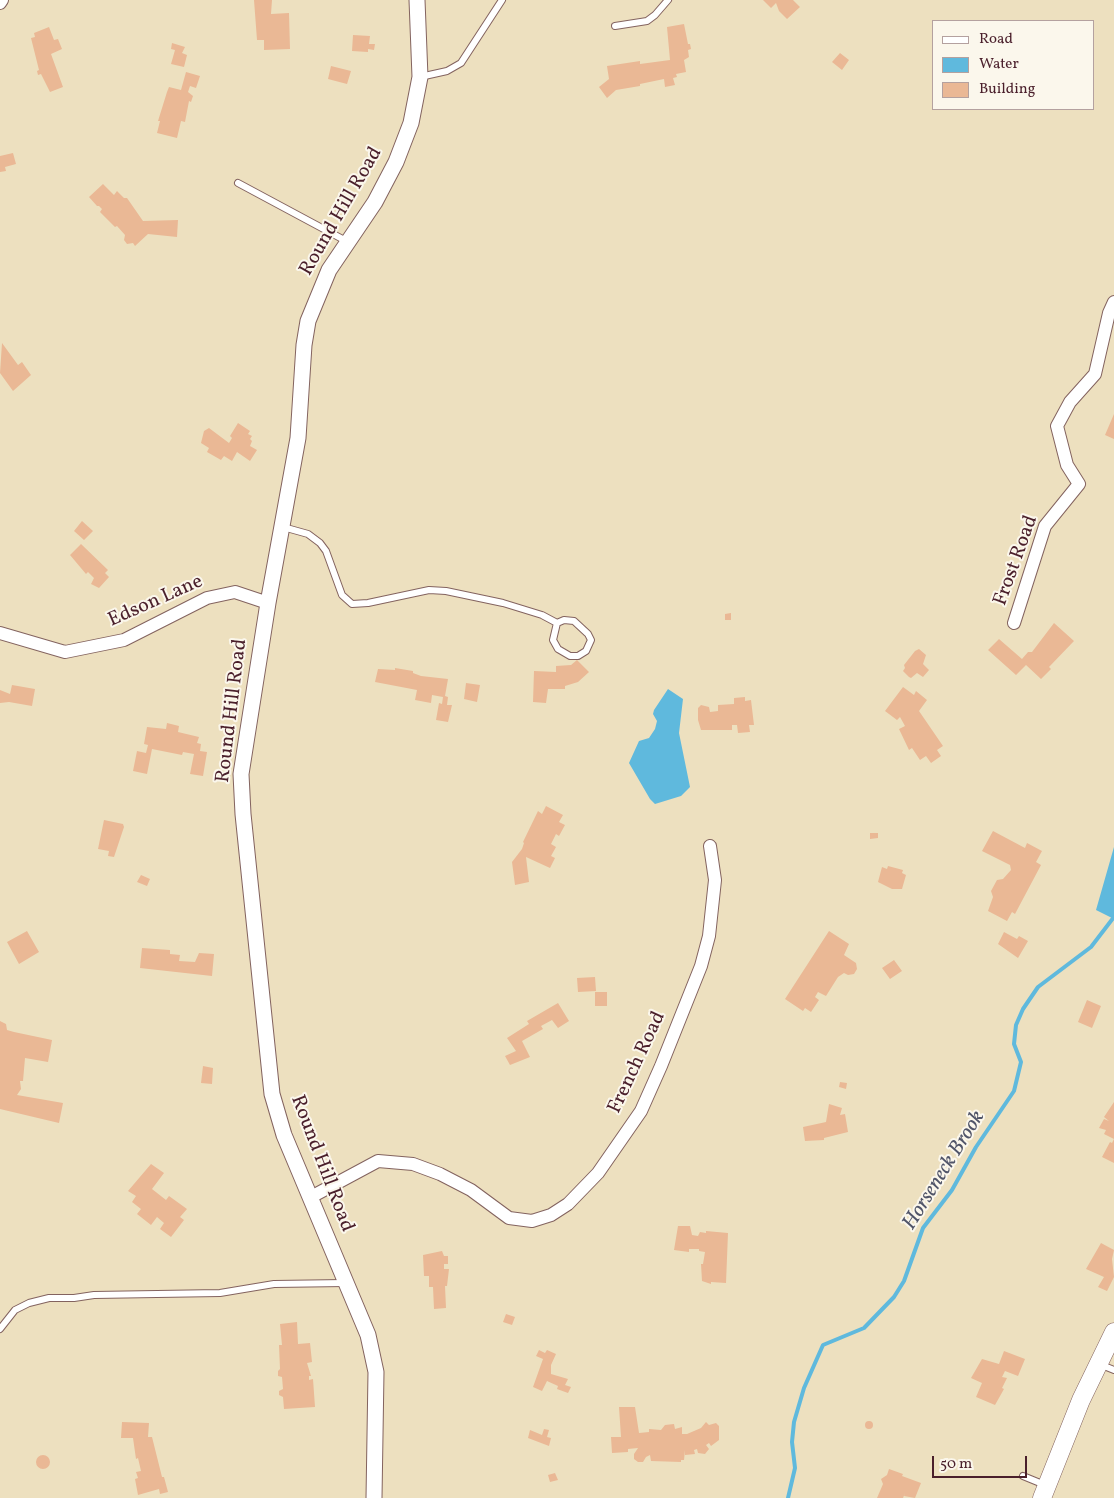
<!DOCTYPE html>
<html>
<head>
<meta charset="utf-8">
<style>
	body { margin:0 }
	#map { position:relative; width:1114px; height:1498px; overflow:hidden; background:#ede0bf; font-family:Vollkorn,serif }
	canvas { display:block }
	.legend { position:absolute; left:932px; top:20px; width:162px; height:90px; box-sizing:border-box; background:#fbf7ec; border:1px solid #b4a19f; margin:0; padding:6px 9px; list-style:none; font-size:15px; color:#4a1f2b }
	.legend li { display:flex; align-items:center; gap:10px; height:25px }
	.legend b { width:25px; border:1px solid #b4a19f }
	.scale { position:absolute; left:932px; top:1456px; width:95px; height:22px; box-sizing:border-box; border:2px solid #4a1f2b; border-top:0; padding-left:6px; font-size:15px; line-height:18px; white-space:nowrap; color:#4a1f2b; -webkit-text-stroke:4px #fbf7ec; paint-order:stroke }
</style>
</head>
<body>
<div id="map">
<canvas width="1114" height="1498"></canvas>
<ul class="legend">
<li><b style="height:6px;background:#fff"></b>Road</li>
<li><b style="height:14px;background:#5fb9dd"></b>Water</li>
<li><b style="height:14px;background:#eab895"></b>Building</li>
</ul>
<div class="scale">50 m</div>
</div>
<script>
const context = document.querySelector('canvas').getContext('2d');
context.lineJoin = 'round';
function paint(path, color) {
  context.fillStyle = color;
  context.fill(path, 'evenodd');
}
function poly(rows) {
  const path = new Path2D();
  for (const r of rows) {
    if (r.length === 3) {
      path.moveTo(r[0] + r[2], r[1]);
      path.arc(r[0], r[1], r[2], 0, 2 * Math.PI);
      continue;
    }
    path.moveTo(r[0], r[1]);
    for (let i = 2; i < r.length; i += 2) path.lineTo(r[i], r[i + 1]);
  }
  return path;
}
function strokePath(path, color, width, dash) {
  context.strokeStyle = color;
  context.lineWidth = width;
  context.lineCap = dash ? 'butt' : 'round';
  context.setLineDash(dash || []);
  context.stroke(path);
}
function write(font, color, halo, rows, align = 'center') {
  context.font = font + ' Vollkorn,serif';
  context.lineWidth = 4;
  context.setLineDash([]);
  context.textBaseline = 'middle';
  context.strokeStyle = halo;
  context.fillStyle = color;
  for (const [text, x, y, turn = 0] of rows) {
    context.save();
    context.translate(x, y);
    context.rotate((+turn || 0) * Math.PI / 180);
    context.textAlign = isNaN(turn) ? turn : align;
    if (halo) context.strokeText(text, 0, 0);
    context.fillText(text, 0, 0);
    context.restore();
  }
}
paint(poly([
	[668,689,683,699,679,733,690,787,681,796,655,804,650,799,629,763,639,741,649,738,655,729,657,721,653,714,654,710],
	[1114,847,1114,919,1096,910]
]), '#5fb9dd');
strokePath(poly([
	[788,1498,795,1468,792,1442,794,1422,804,1388,823,1345,864,1328,894,1297,904,1281,923,1228,952,1190,976,1147,1014,1091,1021,1062,1014,1044,1016,1025,1023,1009,1038,987,1091,947,1114,917]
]), '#5fb9dd', 4);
paint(poly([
	[254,0,272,0,271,14,289,13,290,49,264,50,264,40,257,40],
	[763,0,793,0,800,7,787,19,779,11,776,3,771,8],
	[684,24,688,44,690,44,691,49,688,50,689,57,684,60,686,72,676,74,677,77,673,78,675,85,665,87,664,79,640,84,640,86,616,90,607,98,599,87,609,79,607,66,640,61,640,64,670,60,667,27],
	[49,27,54,40,58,39,62,49,51,54,63,87,50,92,41,74,38,75,37,71,39,70,31,38,35,37,34,33],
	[353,35,370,36,369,44,375,44,374,50,368,49,368,52,352,51],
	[172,43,185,47,182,53,187,55,184,67,171,64,175,50,171,49],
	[840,53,849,60,842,70,832,62],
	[331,66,351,71,347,84,328,79],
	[186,72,200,76,196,88,190,86,188,92,193,96,191,102,189,101,185,122,181,121,177,138,157,133,160,121,158,121,167,92,169,87,181,90],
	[13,153,16,164,5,167,6,171,0,172,0,156],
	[103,184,114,195,117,191,124,198,127,198,143,221,178,220,177,237,148,234,135,246,133,243,127,244,124,240,125,235,117,226,115,227,100,212,102,209,99,206,97,206,89,197],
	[2,343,18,365,22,362,31,375,13,391,0,373],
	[1114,414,1114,439,1105,435],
	[238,423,250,431,248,434,252,436,250,439,252,441,250,446,257,450,250,461,237,452,232,461,224,456,221,460,207,452,209,448,201,443,204,431,209,428,229,443,232,438,230,436],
	[82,521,93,531,84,540,74,531],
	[81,544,108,570,105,573,109,577,99,588,91,584,94,578,88,572,86,574,70,555],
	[731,613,731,620,725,620,725,614],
	[1054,623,1074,641,1049,667,1051,669,1041,679,1026,665,1016,675,988,650,999,639,1022,659,1028,652,1032,652],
	[919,649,926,655,923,664,929,670,923,677,917,673,911,678,909,677,903,671,905,668,904,665,915,651],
	[577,660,589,672,578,682,565,686,565,689,548,689,546,703,533,702,534,671,556,672,556,666,571,665],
	[395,668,413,671,413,673,421,676,448,679,445,696,448,697,447,705,452,705,448,722,436,720,439,703,442,704,443,697,432,695,431,703,415,700,417,690,375,682,378,669,395,670],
	[466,683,480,685,477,702,464,699],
	[12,685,35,689,32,706,9,702,0,703,0,690,10,694],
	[903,687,914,695,916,691,927,700,919,711,943,746,937,750,941,756,931,763,926,756,920,760,912,748,909,750,899,729,905,726,900,717,897,720,885,711],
	[745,697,745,701,751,700,754,725,749,725,750,732,738,733,737,725,732,725,732,730,701,730,698,720,698,708,701,705,709,707,710,712,718,711,718,705,734,704,734,698],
	[167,723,179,726,178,732,199,737,197,743,201,744,200,751,207,752,203,776,190,774,194,754,183,752,182,755,152,749,147,774,133,771,137,751,146,753,148,745,144,744,147,727,166,729],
	[546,806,563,815,559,822,565,825,559,836,556,834,551,844,556,847,551,856,555,858,550,868,526,857,529,882,515,885,512,862,522,849,524,843,523,842,538,811,542,814],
	[104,820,123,824,124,827,114,857,108,856,109,851,98,849],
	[993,831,1025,848,1027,843,1042,851,1036,862,1041,865,1015,914,1012,912,1007,921,988,911,993,897,991,891,997,880,1003,879,1011,870,1010,865,982,851],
	[870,833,878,833,878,838,870,839],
	[888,866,903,870,902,873,906,875,902,889,892,889,878,882,882,867,887,869],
	[141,875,150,879,147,886,137,882],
	[27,931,39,952,19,964,7,942],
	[829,931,849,944,844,955,856,963,857,969,854,974,848,975,844,973,838,977,826,996,818,992,815,997,819,1000,811,1012,805,1008,803,1011,785,999],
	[1004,932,1017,939,1019,936,1028,941,1018,958,998,944],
	[142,948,170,950,170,954,180,955,179,961,195,962,199,953,214,954,212,976,140,968],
	[894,960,902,971,890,979,882,968],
	[595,977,596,991,578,992,577,978],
	[595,992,607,992,607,1006,595,1006],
	[1087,1000,1101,1006,1092,1028,1078,1022],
	[558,1003,569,1021,558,1028,552,1020,541,1026,543,1029,522,1041,530,1057,510,1065,505,1056,516,1051,507,1038,529,1024,527,1021],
	[0,1021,6,1024,7,1030,14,1032,52,1040,48,1062,25,1058,23,1081,20,1081,21,1089,17,1095,63,1103,59,1123,0,1109],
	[203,1066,213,1068,212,1084,201,1083],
	[840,1082,847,1083,846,1089,839,1087],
	[1114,1102,1114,1163,1102,1157,1110,1142,1112,1143,1114,1139,1104,1134,1106,1130,1099,1128,1104,1119,1109,1121,1104,1117],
	[829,1104,842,1108,840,1115,845,1114,848,1132,824,1138,824,1140,805,1141,803,1127,826,1122],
	[151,1164,164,1173,152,1189,166,1200,169,1196,187,1209,180,1217,184,1220,171,1237,160,1229,164,1223,157,1217,151,1225,137,1214,141,1209,132,1202,136,1196,128,1191],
	[678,1226,690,1226,692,1235,698,1236,700,1232,706,1233,706,1231,728,1233,726,1283,711,1282,711,1284,702,1281,701,1264,703,1264,705,1252,699,1251,699,1249,689,1249,689,1252,674,1250],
	[1101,1243,1114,1250,1112,1259,1114,1277,1107,1291,1098,1287,1104,1277,1086,1269],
	[442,1251,444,1256,448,1256,448,1264,444,1264,444,1269,449,1269,447,1286,445,1286,446,1308,434,1309,433,1287,429,1287,429,1276,424,1276,423,1255],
	[506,1314,515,1317,512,1325,503,1322],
	[297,1322,298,1344,310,1343,312,1362,307,1363,311,1376,309,1376,309,1380,313,1379,315,1407,284,1409,283,1397,279,1395,279,1391,283,1389,282,1377,278,1376,278,1371,280,1369,279,1345,282,1345,280,1324],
	[539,1350,545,1353,547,1350,556,1354,551,1365,551,1374,568,1379,565,1385,571,1387,568,1393,557,1389,558,1386,547,1381,542,1391,533,1387,543,1359,536,1356],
	[1004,1351,1025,1359,1018,1376,1005,1371,1002,1377,1007,1378,1002,1388,1004,1389,995,1405,976,1397,982,1383,971,1378,982,1359,999,1364],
	[619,1407,635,1407,639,1433,649,1432,649,1429,661,1430,665,1425,674,1424,675,1429,682,1427,682,1434,687,1434,701,1428,706,1422,709,1425,716,1423,719,1426,719,1440,711,1446,709,1443,706,1445,709,1449,705,1454,698,1453,697,1449,694,1450,695,1454,685,1455,685,1450,684,1460,681,1460,681,1462,651,1461,650,1455,646,1457,643,1462,638,1462,634,1459,634,1454,638,1448,628,1449,628,1452,612,1453,611,1437,621,1437],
	[869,1425,4],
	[122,1422,149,1423,148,1437,152,1437,162,1477,164,1477,168,1492,160,1494,159,1489,138,1495,135,1479,138,1478,136,1472,141,1471,138,1458,136,1459,133,1438,121,1438],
	[544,1429,549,1430,547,1437,551,1438,549,1446,528,1438,530,1430,542,1435],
	[43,1462,7],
	[889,1469,903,1474,902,1476,921,1483,915,1498,904,1496,905,1493,903,1498,877,1498,883,1484,881,1479,887,1475],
	[555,1473,558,1480,550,1482,548,1475]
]), '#eab895');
const service = poly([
	[615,26,647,21,655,15,668,0],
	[420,77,447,71,461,63,502,0],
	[238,183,348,242],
	[283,527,308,534,320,543,326,551,342,595,352,604,368,603,429,590,446,591,503,603,542,615,557,623,564,620,574,621,588,634,591,640,586,651,578,656,570,656,558,649,553,640,557,623],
	[0,1329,15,1310,29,1303,49,1298,74,1298,94,1295,220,1293,274,1284,345,1283],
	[1099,1364,1114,1370],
	[1023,1476,1045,1485]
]);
const minor = poly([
	[0,3,2,0],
	[1014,623,1045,526,1079,484,1067,465,1057,426,1070,402,1095,374,1109,313,1114,302],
	[0,633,65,652,124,640,207,598,235,592,268,603],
	[311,1197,378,1161,413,1164,440,1174,471,1190,509,1218,532,1221,551,1215,568,1204,598,1173,641,1111,661,1066,701,966,709,936,715,880,710,846]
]);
const tertiary = poly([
	[374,1498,376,1372,368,1335,284,1135,272,1094,243,814,241,774,268,603,298,438,304,345,308,321,329,270,375,202,396,162,411,123,420,77,417,0]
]);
const secondary = poly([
	[1042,1498,1081,1400,1114,1332]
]);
strokePath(service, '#83635f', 8);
strokePath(minor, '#83635f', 14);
strokePath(tertiary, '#83635f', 17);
strokePath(secondary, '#83635f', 19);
strokePath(service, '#fff', 6);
strokePath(minor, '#fff', 12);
strokePath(tertiary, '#fff', 15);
strokePath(secondary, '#fff', 18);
write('20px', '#4a1f2b', '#fbf7ec', [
	["Round Hill Road",342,212,-60],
	["Frost Road",1017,561,-70],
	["Edson Lane",156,602,-24],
	["Round Hill Road",233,711,-83],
	["French Road",638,1063,-65],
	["Round Hill Road",321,1164,69]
]);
write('italic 21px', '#515569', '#fbf7ec', [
	["Horseneck Brook",945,1171,-58]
]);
</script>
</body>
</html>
